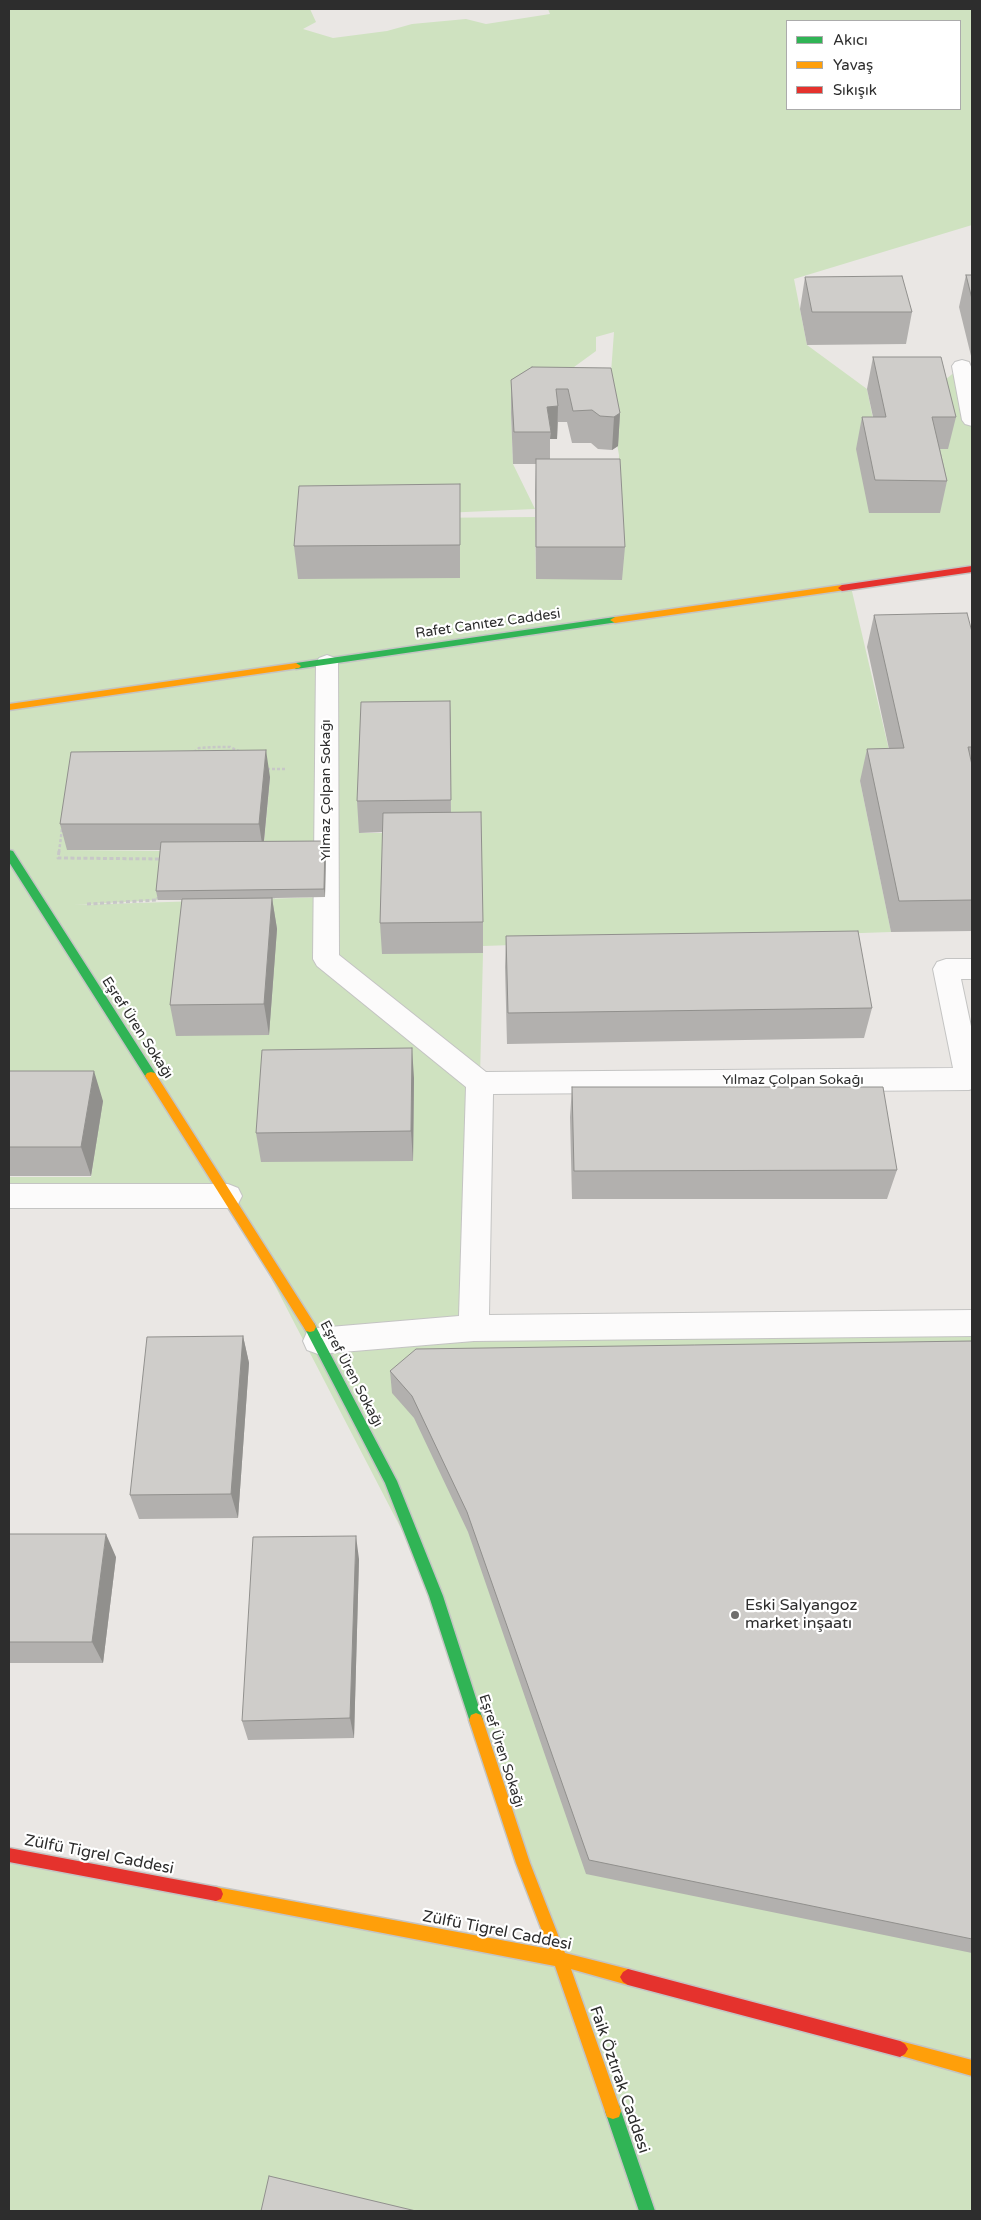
<!DOCTYPE html>
<html>
<head>
<meta charset="utf-8">
<style>
	body { margin:0 }
	#map { position:relative; width:981px; height:2220px; overflow:hidden; background:#eae7e4; font-family:"Varela Round",sans-serif }
	canvas { display:block }
	.frame { position:absolute; inset:0; border:10px solid #2d2d2d; pointer-events:none }
	.legend { position:absolute; left:786px; top:20px; width:175px; height:90px; box-sizing:border-box; background:#fff; border:1px solid #ababab; margin:0; padding:6px 9px; list-style:none; font-size:15px; color:#2d2d2d }
	.legend li { display:flex; align-items:center; gap:10px; height:25px }
	.legend b { width:25px; border:1px solid #ababab }
</style>
</head>
<body>
<div id="map">
<canvas width="981" height="2220"></canvas>
<div class="frame"></div>
<ul class="legend">
<li><b style="height:6px;background:#30b455"></b>Akıcı</li>
<li><b style="height:6px;background:#ff9f0a"></b>Yavaş</li>
<li><b style="height:6px;background:#e5322d"></b>Sıkışık</li>
</ul>
</div>
<script>
const context = document.querySelector('canvas').getContext('2d');
context.lineJoin = 'round';
function paint(path, color) {
  context.fillStyle = color;
  context.fill(path, 'evenodd');
}
function poly(rows) {
  const path = new Path2D();
  for (const r of rows) {
    path.moveTo(r[0], r[1]);
    for (let i = 2; i < r.length; i += 2) path.lineTo(r[i], r[i + 1]);
  }
  return path;
}
function strokePath(path, color, width, dash) {
  context.strokeStyle = color;
  context.lineWidth = width;
  context.lineCap = dash ? 'butt' : 'round';
  context.setLineDash(dash || []);
  context.stroke(path);
}
function write(font, color, halo, rows, align = 'center') {
  context.font = font + ' "Varela Round",sans-serif';
  context.lineWidth = 4.5;
  context.setLineDash([]);
  context.textBaseline = 'middle';
  context.strokeStyle = halo;
  context.fillStyle = color;
  for (const [text, x, y, turn = 0] of rows) {
    context.save();
    context.translate(x, y);
    context.rotate((+turn || 0) * Math.PI / 180);
    context.textAlign = isNaN(turn) ? turn : align;
    if (halo) context.strokeText(text, 0, 0);
    context.fillText(text, 0, 0);
    context.restore();
  }
}
paint(poly([
	[9,9,310,9,316,22,303,29,333,38,387,31,412,24,466,19,486,24,550,14,548,9,972,9,972,225,794,279,807,345,867,389,879,449,948,449,934,389,962,366,972,420,972,569,851,587,896,780,860,781,891,932,483,946,451,844,451,733,360,833,386,833,483,953,474,1328,972,1323,972,2211,9,2211,9,1855,559,1959,436,1596,228,1195,9,1196,9,1177,91,1177,102,1102,9,1101,9,854,33,893,9,851],
	[787,21,960,21,960,109,787,109],
	[614,332,609,400,619,455,618,492,536,579,535,517,303,519,535,509,513,464,511,413,596,351,596,337],
	[270,777,263,852,326,850,325,897,74,905,158,900,163,851,67,850]
]), '#cfe2c0');
const lane = poly([
	[9,1184,228,1184,238,1188,242,1196,238,1204,228,1208,9,1208,9,1184]
]);
const street = poly([
	[962,360,969,362,972,369,972,426,965,424,962,420,952,366,955,362,962,360],
	[327,655,335,658,338,663,339,955,486,1072,953,1068,933,969,937,962,946,959,972,959,972,979,961,979,972,1031,972,1089,969,1090,493,1094,489,1315,972,1310,972,1336,474,1341,318,1354,307,1350,303,1341,307,1332,318,1328,459,1316,466,1087,317,966,313,959,316,663,319,658,327,655]
]);
const fast = poly([
	[615,617,620,620,618,622,296,669,291,666,296,663,615,617],
	[9,850,13,851,155,1073,157,1076,155,1079,147,1079,9,862,9,850],
	[310,1322,314,1323,397,1481,443,1596,483,1720,481,1725,476,1727,471,1725,429,1596,385,1483,304,1327,306,1323,310,1322],
	[613,2103,619,2105,621,2111,655,2211,639,2211,605,2111,607,2105,613,2103]
]);
const slow = poly([
	[842,585,845,586,845,590,615,623,610,620,615,617,842,585],
	[296,663,301,666,299,668,9,710,9,704,296,663],
	[151,1072,155,1073,314,1323,316,1327,314,1331,310,1332,306,1331,147,1079,145,1076,147,1073,151,1072],
	[476,1713,481,1715,483,1720,530,1863,565,1953,628,1969,633,1972,636,1977,633,1982,628,1985,571,1969,621,2111,619,2117,613,2119,607,2117,605,2111,555,1966,216,1901,211,1899,209,1894,211,1889,216,1887,549,1949,516,1863,469,1720,471,1715,476,1713],
	[900,2041,972,2060,972,2076,895,2054,892,2049,895,2044,900,2041]
]);
const jam = poly([
	[972,566,972,572,842,591,838,588,842,585,972,566],
	[9,1848,216,1887,221,1889,223,1894,221,1899,216,1901,9,1862,9,1848],
	[628,1969,900,2041,905,2044,908,2049,905,2054,900,2057,628,1985,623,1982,620,1977,623,1972,628,1969]
]);
strokePath(lane, '#c4c4c3', 2);
strokePath(street, '#c4c4c3', 2);
strokePath(fast, '#c4c4c3', 3);
strokePath(slow, '#c4c4c3', 3);
strokePath(jam, '#c4c4c3', 3);
strokePath(poly([
	[194,752,199,748,216,747,230,747,241,752],
	[267,769,286,769],
	[59,852,62,829]
]), '#c7c7c7', 2.5, [3, 2]);
strokePath(poly([
	[59,851,58,858,162,859],
	[87,904,158,900,158,897]
]), '#c7c7c7', 3, [4, 2.5]);
paint(lane, '#fcfbfb');
paint(street, '#fcfbfb');
paint(fast, '#30b455');
paint(slow, '#ff9f0a');
paint(jam, '#e5322d');
paint(poly([
	[966,275,972,275,972,360,959,307],
	[805,277,912,312,906,344,807,345,800,309],
	[873,357,956,417,948,449,940,449,947,481,940,513,869,513,856,449,862,417,873,417,867,389],
	[532,367,620,413,618,446,612,450,598,449,591,443,572,443,567,422,558,422,557,439,550,439,550,459,625,547,622,580,536,579,535,492,536,464,513,464,511,413,511,380],
	[460,484,460,578,298,579,294,546],
	[874,615,972,632,972,931,891,932,860,781,867,749,889,749,867,647],
	[450,701,451,812,483,922,483,953,382,954,380,923,383,832,359,833,357,801],
	[270,777,264,841,325,841,326,849,325,897,226,899,272,898,277,929,269,1035,176,1036,170,1005,182,900,158,900,156,891,161,850,67,850,60,824],
	[506,936,872,1008,864,1038,507,1044,505,967],
	[9,1071,103,1101,91,1176,9,1176],
	[414,1078,413,1161,261,1162,256,1133],
	[572,1087,897,1170,887,1199,572,1199,570,1117],
	[243,1336,249,1363,238,1518,139,1519,130,1495],
	[972,1341,972,1953,586,1874,468,1532,414,1418,392,1393,390,1371],
	[9,1534,116,1557,103,1663,9,1663],
	[359,1559,354,1738,248,1740,242,1721]
]), '#b2b0ae');
paint(poly([
	[558,406,557,439,550,439,551,432,547,407],
	[620,413,618,446,612,450,614,417],
	[450,701,451,733,451,832,451,800],
	[266,750,270,777,263,850,259,824],
	[325,841,326,849,325,897,324,889],
	[272,898,277,929,269,1035,264,1004],
	[412,1048,414,1078,413,1161,411,1131],
	[94,1071,103,1101,91,1176,81,1147],
	[243,1336,249,1363,238,1518,231,1494],
	[106,1534,116,1557,103,1663,92,1642],
	[356,1536,359,1559,354,1738,350,1718]
]), '#91908d');
const building = poly([
	[966,275,972,275,972,299,966,275],
	[902,276,912,312,812,312,805,277,902,276],
	[873,357,941,357,956,417,932,417,947,481,875,480,862,417,886,417,873,357],
	[532,367,611,368,620,413,614,417,600,416,592,410,573,411,568,389,556,389,558,406,547,407,551,432,514,432,511,380,532,367],
	[536,459,620,459,625,547,536,547,536,459],
	[460,484,460,545,294,546,299,486,460,484],
	[967,613,972,632,972,747,968,747,972,765,972,900,899,901,867,749,904,748,874,615,967,613],
	[450,701,451,800,357,801,361,702,450,701],
	[266,750,259,824,60,824,71,752,266,750],
	[481,812,483,922,380,923,383,813,481,812],
	[325,841,324,889,156,891,161,842,325,841],
	[272,898,264,1004,170,1005,182,899,272,898],
	[858,931,872,1008,508,1013,506,936,858,931],
	[412,1048,411,1131,256,1133,262,1050,412,1048],
	[9,1071,94,1071,81,1147,9,1147,9,1071],
	[572,1087,883,1087,897,1170,574,1171,572,1087],
	[243,1336,231,1494,130,1495,147,1337,243,1336],
	[972,1341,972,1939,589,1860,467,1512,412,1396,390,1371,416,1349,972,1341],
	[9,1534,106,1534,92,1642,9,1642,9,1534],
	[356,1536,350,1718,242,1721,253,1537,356,1536],
	[269,2176,416,2211,261,2211,269,2176]
]);
paint(building, '#cfcdca');
strokePath(building, '#91908d', 1);
for (const [x, y, r, color] of [
	[735,1615,5,"#6f6e6d"]
]) {
  const dot = new Path2D();
  dot.arc(x, y, r, 0, 2 * Math.PI);
  context.fillStyle = color;
  context.fill(dot);
  strokePath(dot, '#fff', 2);
}
write('14px', '#2d2d2d', '#fff', [
	["Rafet Canıtez Caddesi",488,624,-8],
	["Yılmaz Çolpan Sokağı",326,790,-90],
	["Eşref Üren Sokağı",137,1028,57],
	["Yılmaz Çolpan Sokağı",793,1080],
	["Eşref Üren Sokağı",351,1374,62],
	["Eşref Üren Sokağı",501,1751,72]
]);
write('16px', '#2d2d2d', '#fff', [
	["Eski Salyangoz",745,1606],
	["market inşaatı",745,1624]
], 'left');
write('16px', '#2d2d2d', '#fff', [
	["Zülfü Tigrel Caddesi",99,1855,11],
	["Zülfü Tigrel Caddesi",497,1931,11],
	["Faik Öztırak Caddesi",619,2080,71]
]);
</script>
</body>
</html>
